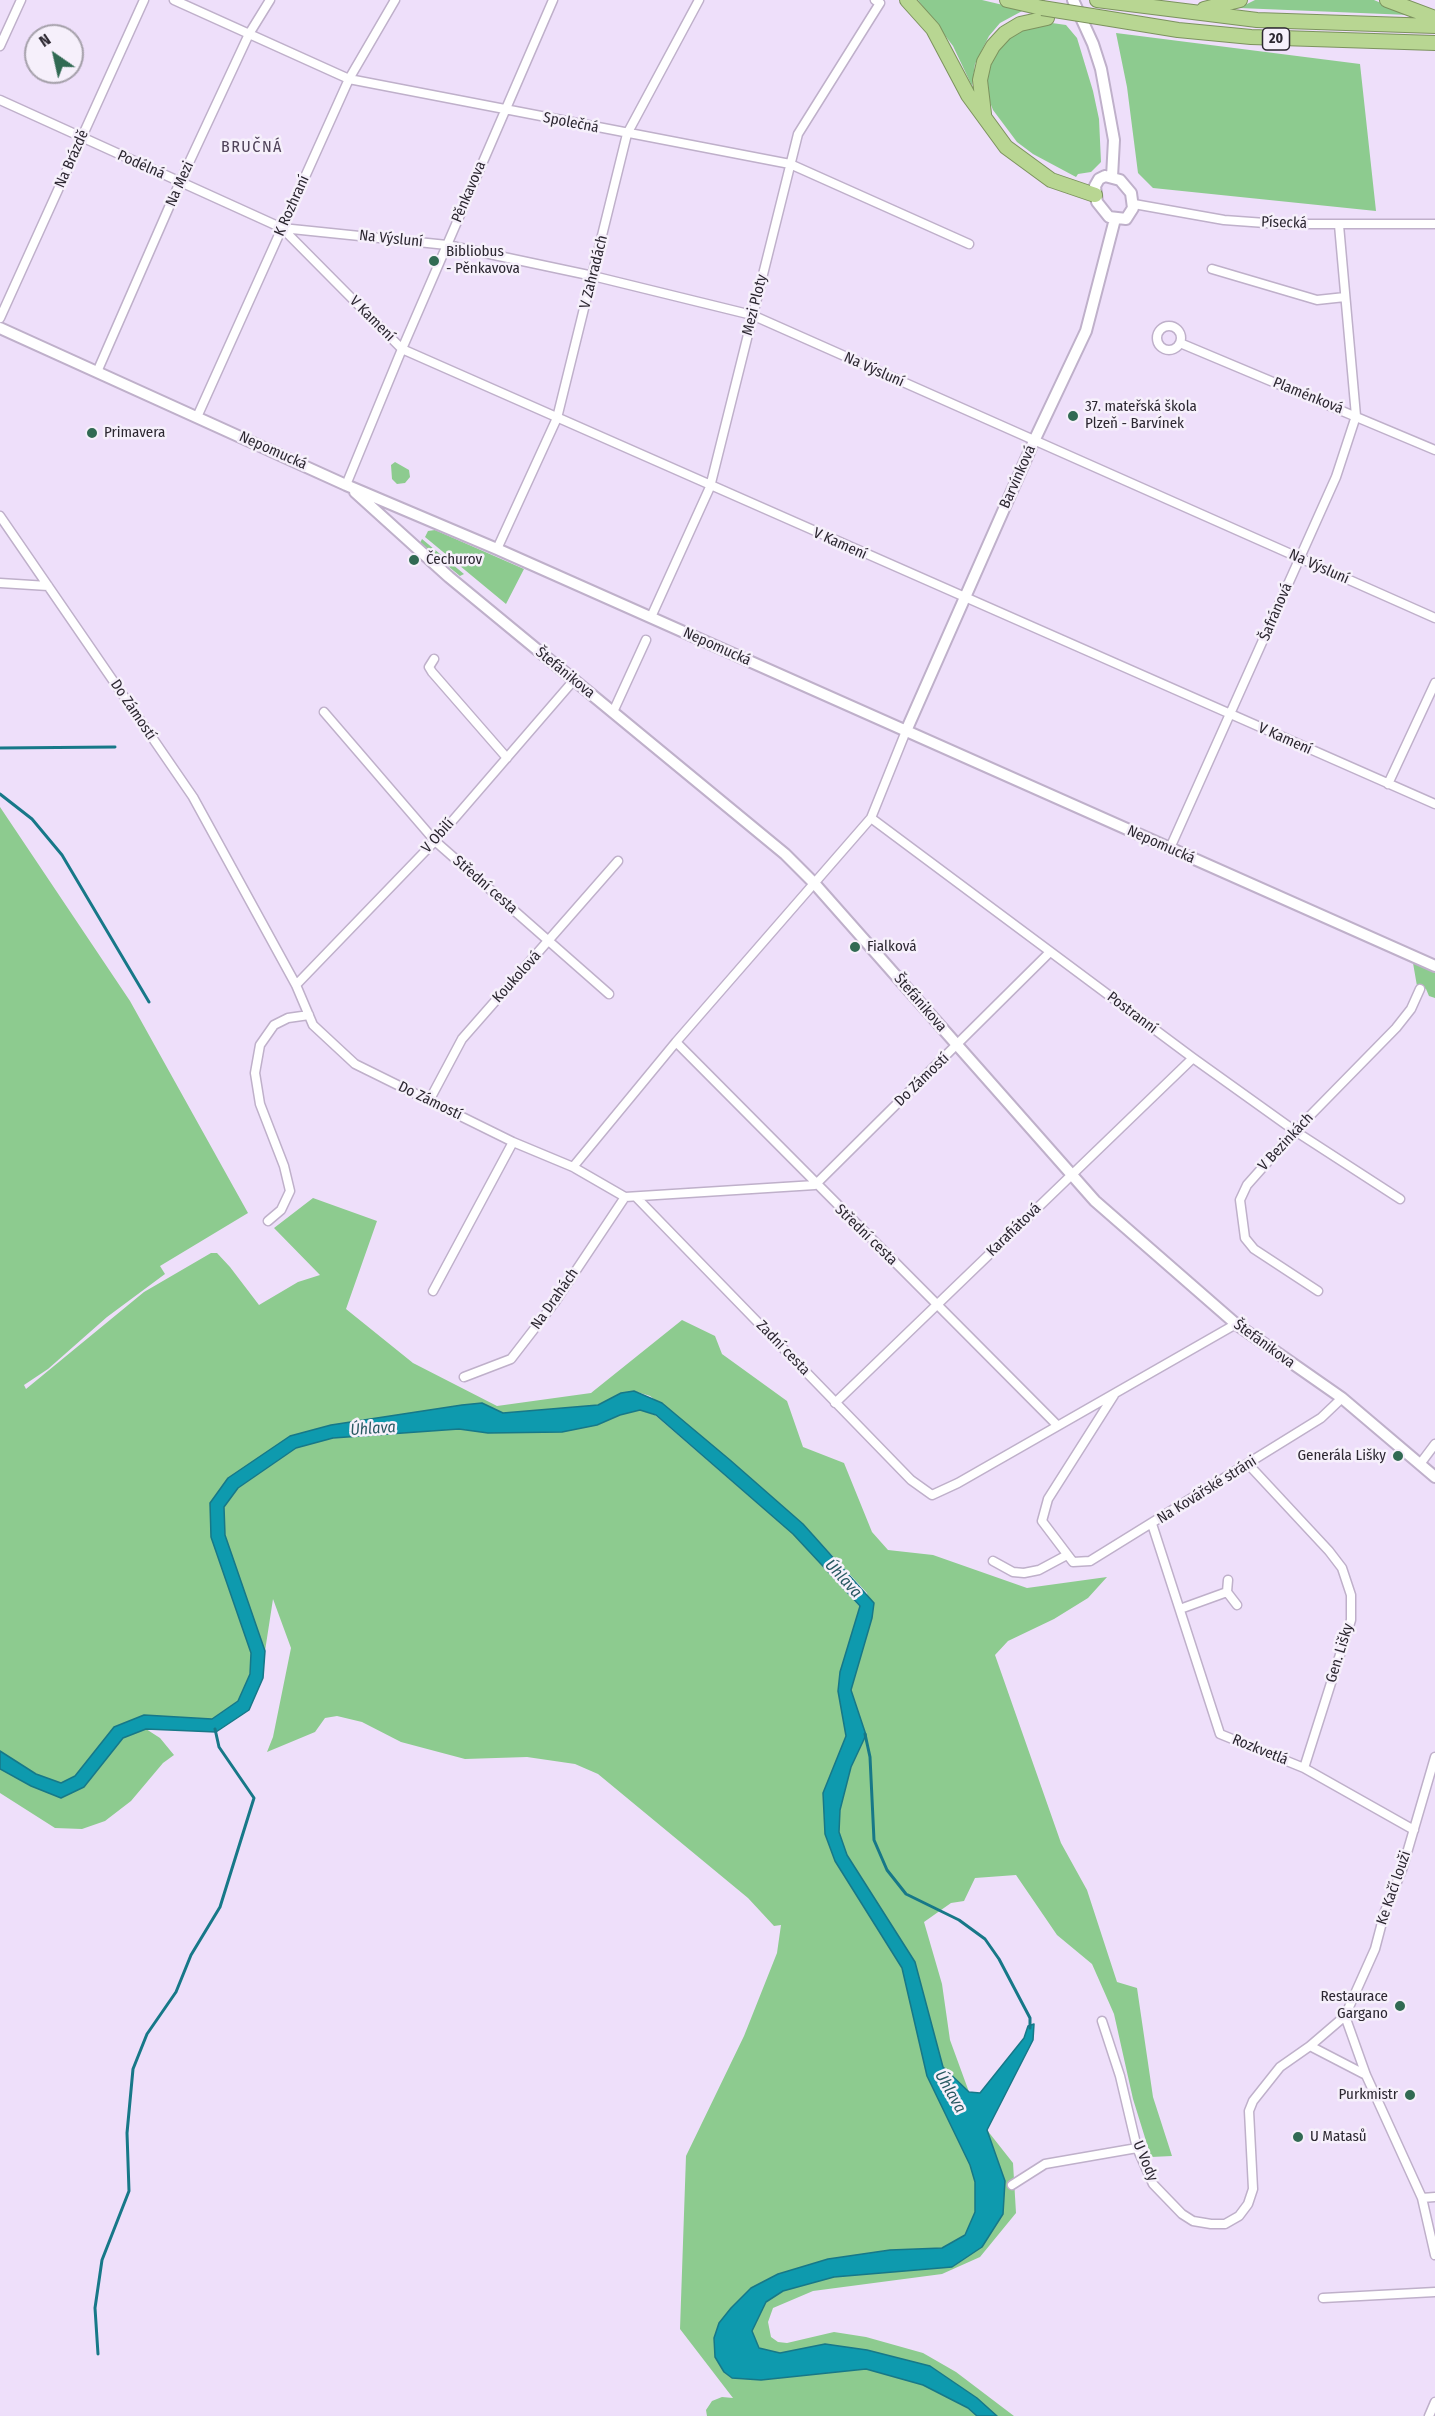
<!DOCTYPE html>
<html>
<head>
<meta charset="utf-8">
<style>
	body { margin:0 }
	#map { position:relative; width:1435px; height:2416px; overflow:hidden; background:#eedffa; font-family:"Fira Sans Condensed",sans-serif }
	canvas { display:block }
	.north { position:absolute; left:24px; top:24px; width:60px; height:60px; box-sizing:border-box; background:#f6f0fb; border:2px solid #a5a0aa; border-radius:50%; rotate:326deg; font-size:16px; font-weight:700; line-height:24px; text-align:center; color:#2c2731 }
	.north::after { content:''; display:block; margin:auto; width:21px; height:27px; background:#316a53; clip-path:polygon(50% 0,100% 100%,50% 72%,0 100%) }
</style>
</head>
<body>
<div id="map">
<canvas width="1435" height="2416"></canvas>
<div class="north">N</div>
</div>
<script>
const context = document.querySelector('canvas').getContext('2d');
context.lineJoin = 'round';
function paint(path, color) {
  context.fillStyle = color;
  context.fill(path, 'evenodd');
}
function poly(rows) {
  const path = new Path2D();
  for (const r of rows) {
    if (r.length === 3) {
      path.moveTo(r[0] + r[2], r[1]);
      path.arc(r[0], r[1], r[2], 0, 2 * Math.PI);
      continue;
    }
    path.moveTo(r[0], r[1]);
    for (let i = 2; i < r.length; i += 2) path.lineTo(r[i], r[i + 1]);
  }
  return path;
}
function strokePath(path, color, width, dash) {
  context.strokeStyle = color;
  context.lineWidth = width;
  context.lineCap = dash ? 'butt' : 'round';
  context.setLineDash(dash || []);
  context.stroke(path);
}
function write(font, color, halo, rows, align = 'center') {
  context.font = font + ' "Fira Sans Condensed",sans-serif';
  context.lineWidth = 5;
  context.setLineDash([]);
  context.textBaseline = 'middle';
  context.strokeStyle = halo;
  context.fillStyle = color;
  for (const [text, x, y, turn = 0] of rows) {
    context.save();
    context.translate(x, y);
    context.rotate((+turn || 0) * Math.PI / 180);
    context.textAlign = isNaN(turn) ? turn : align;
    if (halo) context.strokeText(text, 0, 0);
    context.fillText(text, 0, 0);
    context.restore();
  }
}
paint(poly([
	[918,0,982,0,1024,10,1000,23,989,36,975,64,972,86,953,46],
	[1255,0,1374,0,1409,15,1239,8],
	[1045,22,1066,25,1077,38,1093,91,1099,119,1101,162,1091,172,1078,174,1076,177,1033,154,1017,142,993,110,986,92,987,71,993,54,1004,40,1020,29],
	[1116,33,1360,64,1376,211,1153,188,1138,173,1127,87],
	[395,462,409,470,410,477,405,483,397,484,392,479,391,465],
	[435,530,524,569,506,604,425,537,428,531],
	[422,539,464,574,460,576,420,543],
	[0,807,130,1001,248,1213,160,1266,165,1274,107,1317,48,1369,24,1385,26,1389,144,1292,211,1253,217,1253,230,1267,259,1305,298,1282,320,1275,274,1228,313,1198,377,1221,346,1309,413,1363,497,1406,591,1393,682,1320,715,1336,722,1354,787,1401,803,1447,844,1463,872,1532,888,1550,933,1555,1027,1588,1107,1577,1088,1598,1054,1619,1008,1641,995,1655,1061,1843,1087,1890,1117,1982,1137,1988,1153,2097,1172,2156,1151,2157,1133,2099,1114,2014,1092,1964,1057,1935,1016,1875,975,1878,964,1901,951,1903,924,1922,942,1984,950,2040,969,2092,943,2067,915,1962,847,1855,839,1832,840,1810,851,1767,866,1735,851,1690,872,1618,867,1593,803,1524,730,1460,650,1396,634,1391,621,1393,598,1405,503,1413,482,1403,331,1425,228,1478,211,1537,251,1653,250,1674,238,1701,212,1719,144,1715,115,1727,75,1776,61,1783,36,1774,0,1751],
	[1413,963,1435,972,1435,998,1429,996,1426,989,1417,986],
	[640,1410,655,1415,793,1534,860,1607,840,1672,838,1691,846,1736,823,1793,825,1834,835,1861,902,1968,927,2076,971,2165,975,2182,975,2212,965,2235,942,2248,890,2250,828,2259,778,2274,714,2338,715,2357,724,2372,732,2378,761,2380,866,2369,923,2385,968,2408,977,2416,707,2416,706,2410,712,2401,722,2397,733,2398,680,2329,686,2156,744,2036,777,1953,781,1925,774,1926,748,1898,598,1774,575,1764,527,1757,465,1759,401,1742,362,1722,337,1716,325,1718,315,1732,267,1752,273,1737,291,1648,273,1599,265,1651,225,1535,224,1507,238,1488,296,1448,333,1438,459,1429,488,1433,597,1425,620,1415],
	[146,1729,160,1738,174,1755,163,1763,131,1801,105,1821,82,1829,55,1828,0,1793,0,1769,31,1786,84,1787,123,1738],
	[987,2130,1013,2163,1016,2213,980,2257,942,2274,813,2291,773,2308,768,2322,771,2337,778,2342,787,2343,834,2332,866,2337,923,2353,956,2372,1014,2416,997,2416,977,2398,930,2366,867,2350,825,2344,780,2353,759,2348,752,2331,766,2302,783,2291,834,2277,952,2267,1005,2181]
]), '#8dcb8f');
const water = poly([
	[634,1391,662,1403,730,1460,803,1524,874,1603,872,1618,851,1690,866,1735,851,1767,840,1810,839,1832,847,1855,915,1962,943,2067,969,2092,980,2093,1024,2038,1028,2026,1034,2024,1033,2040,987,2130,1005,2181,1003,2214,982,2247,952,2267,834,2277,783,2291,766,2302,752,2331,759,2348,780,2353,825,2344,867,2350,930,2366,977,2398,997,2416,977,2416,968,2408,923,2385,866,2369,761,2380,732,2378,724,2372,715,2357,714,2338,719,2323,731,2308,751,2288,778,2274,828,2259,890,2250,942,2248,965,2235,975,2212,975,2182,970,2165,927,2076,902,1968,835,1861,825,1834,823,1793,846,1736,838,1691,840,1672,860,1606,793,1534,656,1415,640,1410,620,1415,597,1425,562,1432,488,1433,459,1429,333,1438,296,1448,238,1488,224,1507,225,1535,265,1651,263,1678,249,1710,216,1732,146,1729,123,1738,84,1787,61,1798,31,1786,0,1769,0,1751,36,1774,61,1783,75,1776,114,1727,144,1715,212,1719,238,1701,250,1674,251,1653,211,1537,210,1503,228,1478,290,1436,331,1425,462,1405,482,1403,503,1413,598,1405,621,1393,634,1391]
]);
paint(water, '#0e9aae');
strokePath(water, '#177888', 1.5);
strokePath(poly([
	[0,748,115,747],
	[0,794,32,819,62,855,149,1002],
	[865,1734,870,1757,874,1840,887,1870,906,1894,959,1920,985,1939,999,1959,1030,2018,1030,2028],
	[98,2354,95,2308,102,2260,129,2191,127,2133,133,2069,147,2034,176,1992,191,1955,220,1907,254,1798,219,1747,215,1729]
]), '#177888', 3);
const minor = poly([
	[174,0,349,79,790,164,969,244],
	[0,46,21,0],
	[0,100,282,228,447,245,593,276,752,315,1435,618],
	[1134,204,1224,220,1279,224,1435,224],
	[282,228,402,349,1435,804],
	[1212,269,1317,300,1345,297],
	[0,318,144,0],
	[1169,338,12],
	[1180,343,1435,450],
	[97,372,180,182,249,34,270,0],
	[197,417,349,79,395,0],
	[346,485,402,349,553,0],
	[0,516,193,797,296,985,313,1025,355,1064,513,1142,573,1167,625,1197,815,1185,1050,952],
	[497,549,557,418,627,134,699,0],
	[0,583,48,586],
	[651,617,710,487,798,134,880,3,875,0],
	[434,659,429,667,432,672,507,758],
	[324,712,435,841,609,994],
	[613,712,646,640],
	[1388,784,1435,683],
	[871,818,1193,1058,1295,1131,1400,1199],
	[1170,848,1336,477,1356,416,1339,225],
	[296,985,435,841,574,680],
	[676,1042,1057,1425],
	[429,1101,462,1039,618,861],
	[573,1167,676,1042,871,818,906,731],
	[637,1198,911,1480,932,1495,958,1483,1236,1324],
	[268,1221,281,1210,290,1191,284,1166,260,1104,255,1073,260,1045,274,1025,288,1018,309,1015],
	[433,1291,513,1142],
	[1318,1291,1254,1249,1245,1238,1240,1200,1247,1185,1295,1131,1396,1028,1411,1009,1420,989],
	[464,1377,511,1359,555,1302,625,1197],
	[1114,1395,1048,1499,1042,1521,1073,1562,1090,1561,1321,1418,1342,1398],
	[835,1403,1193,1058],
	[1248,1464,1329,1551,1342,1568,1351,1595,1351,1620,1304,1768],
	[1420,1464,1435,1444],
	[1152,1524,1220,1734,1304,1768,1414,1830],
	[993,1561,1013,1572,1024,1573,1039,1570,1067,1555],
	[1228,1580,1227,1592,1237,1605],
	[1180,1609,1227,1592],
	[1345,2016,1366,2075,1422,2198,1435,2255],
	[1102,2021,1120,2076,1137,2148,1153,2184,1182,2214,1193,2221,1211,2224,1225,2224,1239,2216,1248,2204,1253,2189,1249,2111,1253,2101,1280,2067,1310,2046],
	[1366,2075,1310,2046,1345,2016,1375,1949,1385,1911,1402,1870,1435,1757],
	[1012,2185,1045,2164,1137,2148],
	[1422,2198,1435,2197],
	[1323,2298,1435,2292],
	[1429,2416,1435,2402]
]);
const tertiary = poly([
	[1073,0,1093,44,1101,69,1114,140,1112,177],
	[1105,176,1120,180,1131,193,1133,208,1126,219,1109,217,1097,202,1095,186,1099,179,1105,176],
	[0,328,346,485,497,549,1435,966],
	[355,492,449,577,785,854,814,883,1095,1201,1236,1324,1342,1398,1435,1477],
	[906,731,1034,441,1086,331,1115,219]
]);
const trunk = poly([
	[907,0,933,29,968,95,1006,147,1051,180,1095,195],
	[1007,0,1042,8],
	[1097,0,1257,20,1435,26],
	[1387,0,1435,18],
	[1204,9,1240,0],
	[1092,16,1178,30,1251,37,1435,43],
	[984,114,980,80,984,62,993,46,1005,33,1020,24,1047,18]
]);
strokePath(minor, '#bfb0ca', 11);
strokePath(tertiary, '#bfb0ca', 14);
strokePath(trunk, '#7c925e', 16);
strokePath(minor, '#fff', 8);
strokePath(tertiary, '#fff', 10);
strokePath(trunk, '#b8d692', 14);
const trunkBridge = poly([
	[1042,8,1092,16]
]);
strokePath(trunkBridge, '#7c925e', 16, []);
strokePath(trunkBridge, '#b8d692', 14);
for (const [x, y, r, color] of [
	[434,261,6,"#316a53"],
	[1073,416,6,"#316a53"],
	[92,433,6,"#316a53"],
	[414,560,6,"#316a53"],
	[855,947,6,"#316a53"],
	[1398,1456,6,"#316a53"],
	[1400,2006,6,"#316a53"],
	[1410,2095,6,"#316a53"],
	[1298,2137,6,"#316a53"]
]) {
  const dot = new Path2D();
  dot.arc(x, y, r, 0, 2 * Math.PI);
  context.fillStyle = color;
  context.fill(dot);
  strokePath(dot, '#f6f0fb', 2);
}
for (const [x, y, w] of [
	[1276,39,27]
]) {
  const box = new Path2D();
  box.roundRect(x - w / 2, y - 11, w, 22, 4.5);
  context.fillStyle = '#f6f0fb';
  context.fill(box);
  strokePath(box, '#2c2731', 1.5);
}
write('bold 14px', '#2c2731', null, [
	["20",1276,39]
]);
write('15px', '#2c2731', '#f6f0fb', [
	["Společná",571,123,11],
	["Na Brázdě",72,159,-66],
	["Podélná",141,165,24],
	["Na Mezi",180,184,-66],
	["Pěnkavova",469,192,-67],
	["K Rozhraní",292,206,-66],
	["Písecká",1284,223,2],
	["Na Výsluní",391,239,6],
	["V Zahradách",594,272,-76],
	["Mezi Ploty",755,305,-76],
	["V Kamení",372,319,45],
	["Na Výsluní",874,370,24],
	["Plaménková",1308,396,22],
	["Nepomucká",273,451,24],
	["Barvínková",1018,477,-66],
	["V Kamení",840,544,24],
	["Na Výsluní",1319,567,24],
	["Šafránová",1276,612,-67],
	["Nepomucká",717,647,24],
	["Štefánikova",565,673,39],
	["Do Zámostí",133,710,56],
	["V Kamení",1285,739,24],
	["V Obilí",438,836,-48],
	["Nepomucká",1161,845,24],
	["Střední cesta",485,885,41],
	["Koukolová",517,977,-48],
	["Štefánikova",920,1003,49],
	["Postranní",1132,1013,37],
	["Do Zámostí",922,1080,-44],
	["Do Zámostí",430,1101,26],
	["V Bezinkách",1286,1142,-47],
	["Karafiátová",1014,1230,-44],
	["Střední cesta",866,1235,44],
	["Na Drahách",555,1299,-55],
	["Štefánikova",1264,1344,36],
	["Zadní cesta",783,1348,46],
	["Na Kovářské stráni",1207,1490,-32],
	["Gen. Lišky",1340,1653,-73],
	["Rozkvetlá",1260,1750,22],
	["Ke Kačí louži",1394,1888,-71],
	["U Vody",1145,2161,67]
]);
write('15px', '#2c2731', '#f6f0fb', [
	["Bibliobus",446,252],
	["- Pěnkavova",446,269],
	["37. mateřská škola",1085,407],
	["Plzeň - Barvínek",1085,424],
	["Primavera",104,433],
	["Čechurov",426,560],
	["Fialková",867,947],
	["Generála Lišky",1386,1456,"right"],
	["Restaurace",1388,1997,"right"],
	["Gargano",1388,2014,"right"],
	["Purkmistr",1398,2095,"right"],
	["U Matasů",1310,2137]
], 'left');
context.letterSpacing = '1.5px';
write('16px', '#504359', '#f6f0fb', [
	["BRUČNÁ",252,148]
]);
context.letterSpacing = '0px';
write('italic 16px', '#285962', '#f6f0fb', [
	["Úhlava",373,1429,-4],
	["Úhlava",843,1579,47],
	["Úhlava",950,2092,60]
]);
</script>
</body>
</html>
